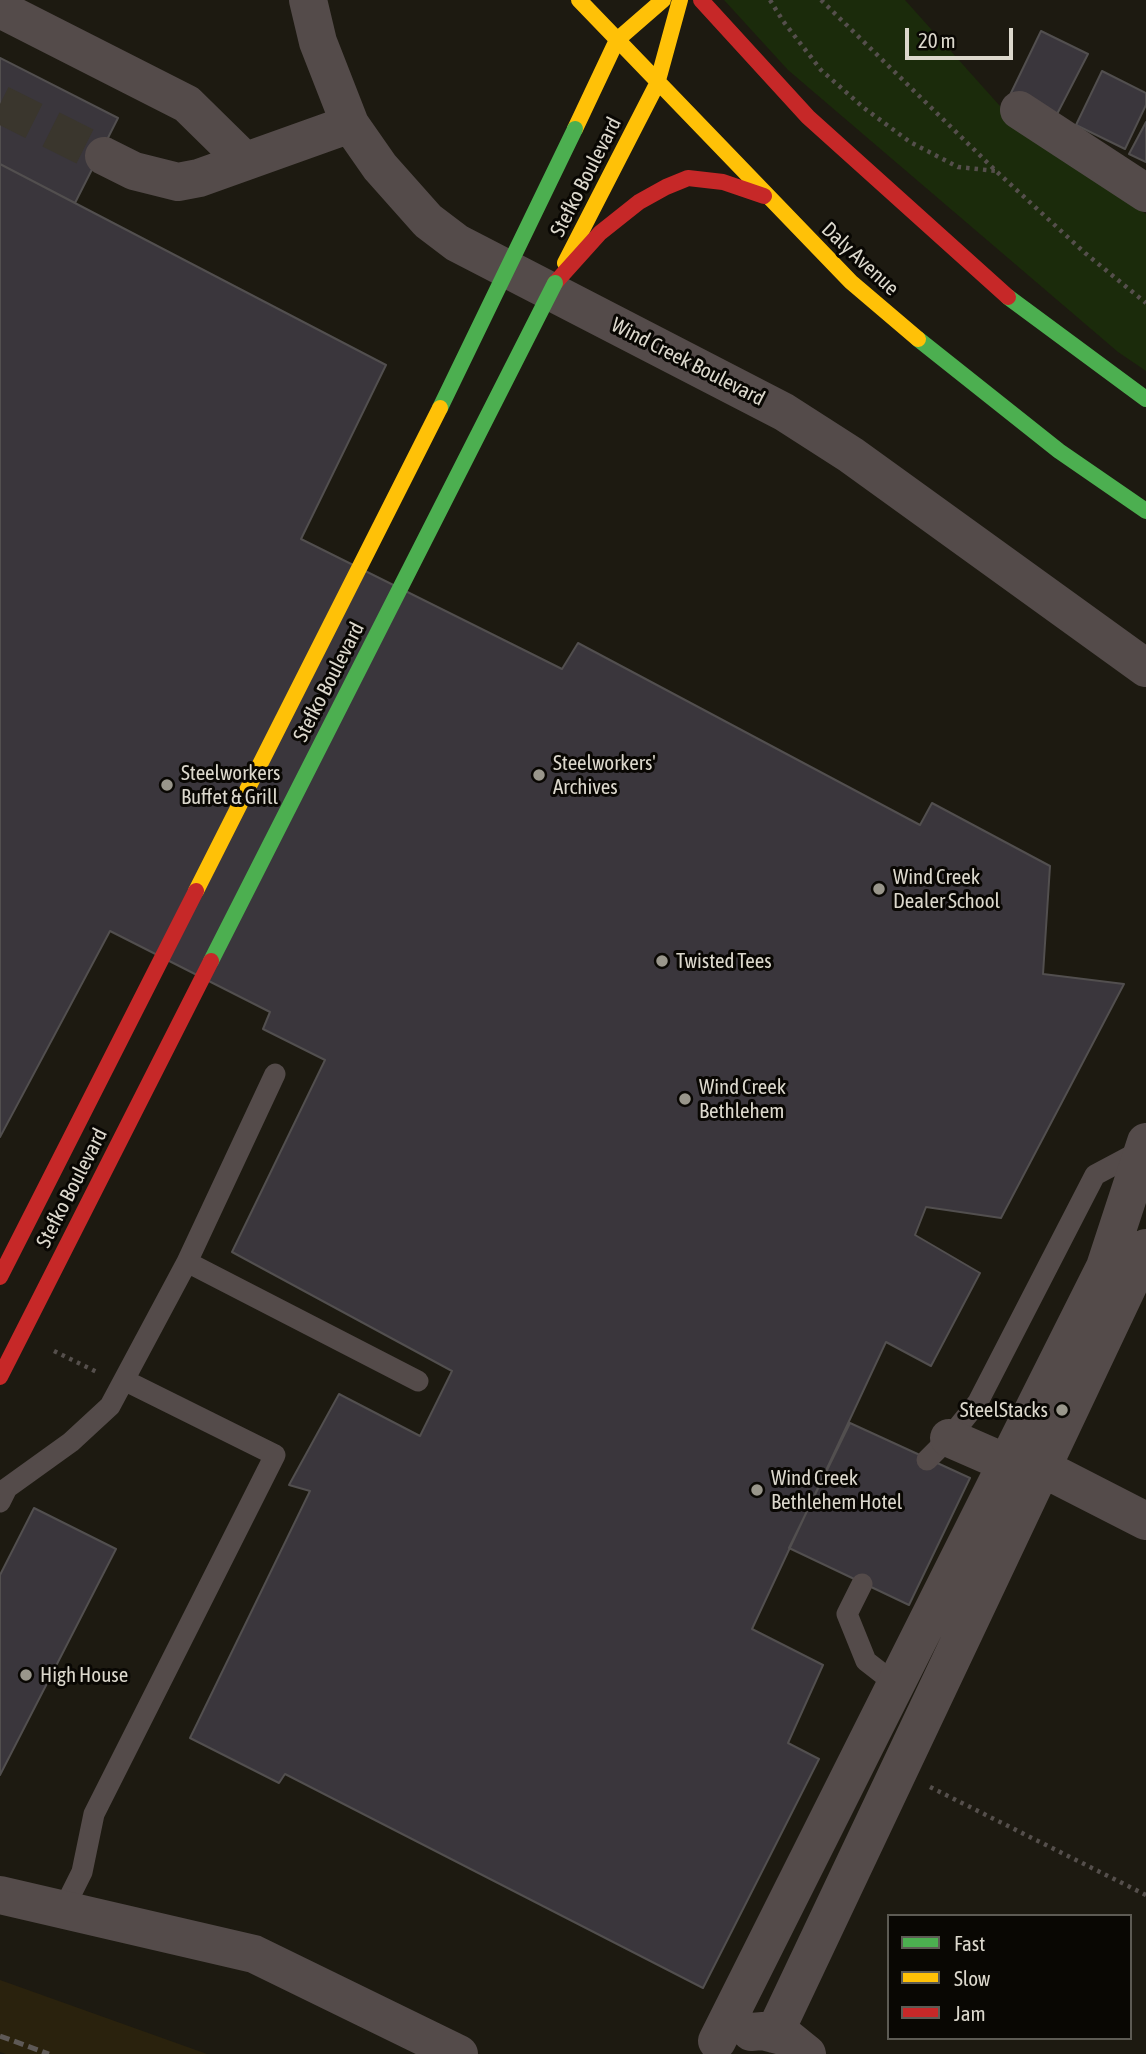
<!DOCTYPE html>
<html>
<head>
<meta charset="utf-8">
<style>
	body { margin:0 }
	#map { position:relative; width:1146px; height:2054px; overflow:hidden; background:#1d1a11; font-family:"Asap Condensed",sans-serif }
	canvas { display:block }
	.legend { position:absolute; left:887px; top:1914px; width:245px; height:126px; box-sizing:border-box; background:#090703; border:2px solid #5d5b54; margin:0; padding:9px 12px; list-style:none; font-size:21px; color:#dcd8cd }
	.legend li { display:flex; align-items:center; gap:14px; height:35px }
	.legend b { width:35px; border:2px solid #5d5b54 }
	.scale { position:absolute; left:905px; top:28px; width:108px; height:32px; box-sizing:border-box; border:4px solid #dcd8cd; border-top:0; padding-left:9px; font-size:21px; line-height:24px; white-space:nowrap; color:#dcd8cd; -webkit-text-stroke:5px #090703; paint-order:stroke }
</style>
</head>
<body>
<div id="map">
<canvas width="1146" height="2054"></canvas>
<ul class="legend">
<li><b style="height:9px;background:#4caf50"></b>Fast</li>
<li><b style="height:9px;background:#ffc107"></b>Slow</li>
<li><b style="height:9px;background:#c62828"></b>Jam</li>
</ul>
<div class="scale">20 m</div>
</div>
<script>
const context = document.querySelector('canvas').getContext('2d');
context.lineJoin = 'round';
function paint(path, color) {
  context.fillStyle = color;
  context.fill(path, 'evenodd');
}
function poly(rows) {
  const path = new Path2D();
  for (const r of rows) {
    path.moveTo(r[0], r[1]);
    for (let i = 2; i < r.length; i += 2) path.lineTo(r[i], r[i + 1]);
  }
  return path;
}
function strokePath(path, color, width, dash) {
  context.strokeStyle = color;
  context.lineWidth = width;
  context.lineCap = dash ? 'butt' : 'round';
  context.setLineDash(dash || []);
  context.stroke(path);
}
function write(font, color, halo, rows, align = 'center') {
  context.font = font + ' "Asap Condensed",sans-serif';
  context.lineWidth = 6;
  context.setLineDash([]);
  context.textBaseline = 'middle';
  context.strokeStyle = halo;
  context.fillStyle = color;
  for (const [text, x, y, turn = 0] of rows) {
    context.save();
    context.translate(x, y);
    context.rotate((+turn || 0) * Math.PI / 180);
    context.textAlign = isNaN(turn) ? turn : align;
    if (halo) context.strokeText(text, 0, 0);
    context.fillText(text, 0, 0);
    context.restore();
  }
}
paint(poly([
	[0,1980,207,2054,6,2054,0,2052]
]), '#2a220d');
paint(poly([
	[724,0,905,0,1026,135,1146,214,1146,371,1118,352,788,70]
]), '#1b2b0b');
const building = poly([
	[1041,31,1088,54,1055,118,1010,95,1041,31],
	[0,58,118,118,75,203,0,164,0,58],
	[1102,71,1146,93,1146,105,1125,149,1076,125,1102,71],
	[1146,122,1146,162,1129,154,1146,122],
	[0,164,386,365,301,539,562,669,578,643,920,825,932,803,1050,866,1043,974,1124,984,1001,1218,926,1207,915,1235,980,1273,931,1366,886,1342,752,1629,823,1665,788,1743,819,1759,703,1988,285,1774,279,1783,190,1738,310,1491,289,1485,339,1394,420,1436,452,1371,232,1252,325,1060,263,1029,270,1012,110,931,0,1137,0,164],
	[850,1423,970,1478,909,1605,789,1548,850,1423],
	[34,1508,116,1549,0,1775,0,1575,34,1508]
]);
paint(building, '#3a363c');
strokePath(building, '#524f4f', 2);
strokePath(poly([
	[0,104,104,156]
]), '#3a362d', 38, [38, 19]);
strokePath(poly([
	[770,0,783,21,821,70,864,108,910,142,958,167,996,171],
	[821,0,996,171,1085,253,1146,303],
	[54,1351,97,1372],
	[930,1787,1146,1895]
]), '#554f4c', 4.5, [3.5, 5]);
strokePath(poly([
	[187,1262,418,1381],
	[927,1460,949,1438,978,1402,1095,1175,1142,1150],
	[0,1502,7,1488,71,1442,110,1406,187,1262,275,1074],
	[862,1584,847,1614,866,1661,902,1689],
	[63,1910,82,1872,94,1814,275,1455,124,1380]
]), '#544b4a', 21);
strokePath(poly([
	[308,0,318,42,350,124,380,167,428,221,457,243,784,412,851,455,1146,668],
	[0,9,187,104,244,160],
	[1019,110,1146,193],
	[104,156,134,171,178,182,199,178,350,124],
	[949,1438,1020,1469,1054,1474,1146,1521],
	[0,1895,254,1954,459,2054],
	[751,2032,763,2031,786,2037,807,2054],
	[774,2034,1146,1248],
	[717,2041,1105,1267,1146,1142]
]), '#544b4a', 38);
strokePath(poly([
	[1008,297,1146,399],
	[918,339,1059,451,1146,511]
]), '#4caf50', 16);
strokePath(poly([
	[579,0,851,282,918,339],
	[575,129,617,40,663,0],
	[565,263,657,84,680,0]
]), '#ffc107', 16);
strokePath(poly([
	[701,0,808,117,1008,297],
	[555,283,600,233,639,202,666,187,688,178,723,182,764,196]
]), '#c62828', 16);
strokePath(poly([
	[0,2036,49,2054]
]), '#5e5956', 5, [10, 5]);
strokePath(poly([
	[440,408,575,129],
	[211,961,555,283]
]), '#4caf50', 16);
strokePath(poly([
	[196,891,440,408]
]), '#ffc107', 16);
strokePath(poly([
	[0,1277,196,891],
	[0,1377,211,961]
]), '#c62828', 16);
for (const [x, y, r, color] of [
	[539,775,7,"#99968b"],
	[167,785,7,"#99968b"],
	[879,889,7,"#99968b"],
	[662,961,7,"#99968b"],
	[685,1099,7,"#99968b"],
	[1062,1410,7,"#99968b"],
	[757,1490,7,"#99968b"],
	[26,1675,7,"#99968b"]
]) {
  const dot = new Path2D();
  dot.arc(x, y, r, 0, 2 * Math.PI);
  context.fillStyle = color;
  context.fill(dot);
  strokePath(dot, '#090703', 2.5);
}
write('21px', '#dcd8cd', '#090703', [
	["Stefko Boulevard",586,177,-63],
	["Daly Avenue",860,259,43],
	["Wind Creek Boulevard",688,362,27],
	["Stefko Boulevard",329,682,-63],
	["Stefko Boulevard",72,1188,-63]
]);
write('21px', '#dcd8cd', '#090703', [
	["Steelworkers'",553,763],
	["Archives",553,787],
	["Steelworkers",181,773],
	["Buffet & Grill",181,797],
	["Wind Creek",893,877],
	["Dealer School",893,901],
	["Twisted Tees",676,961],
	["Wind Creek",699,1087],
	["Bethlehem",699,1111],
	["SteelStacks",1048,1410,"right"],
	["Wind Creek",771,1478],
	["Bethlehem Hotel",771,1502],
	["High House",40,1675]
], 'left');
</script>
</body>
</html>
